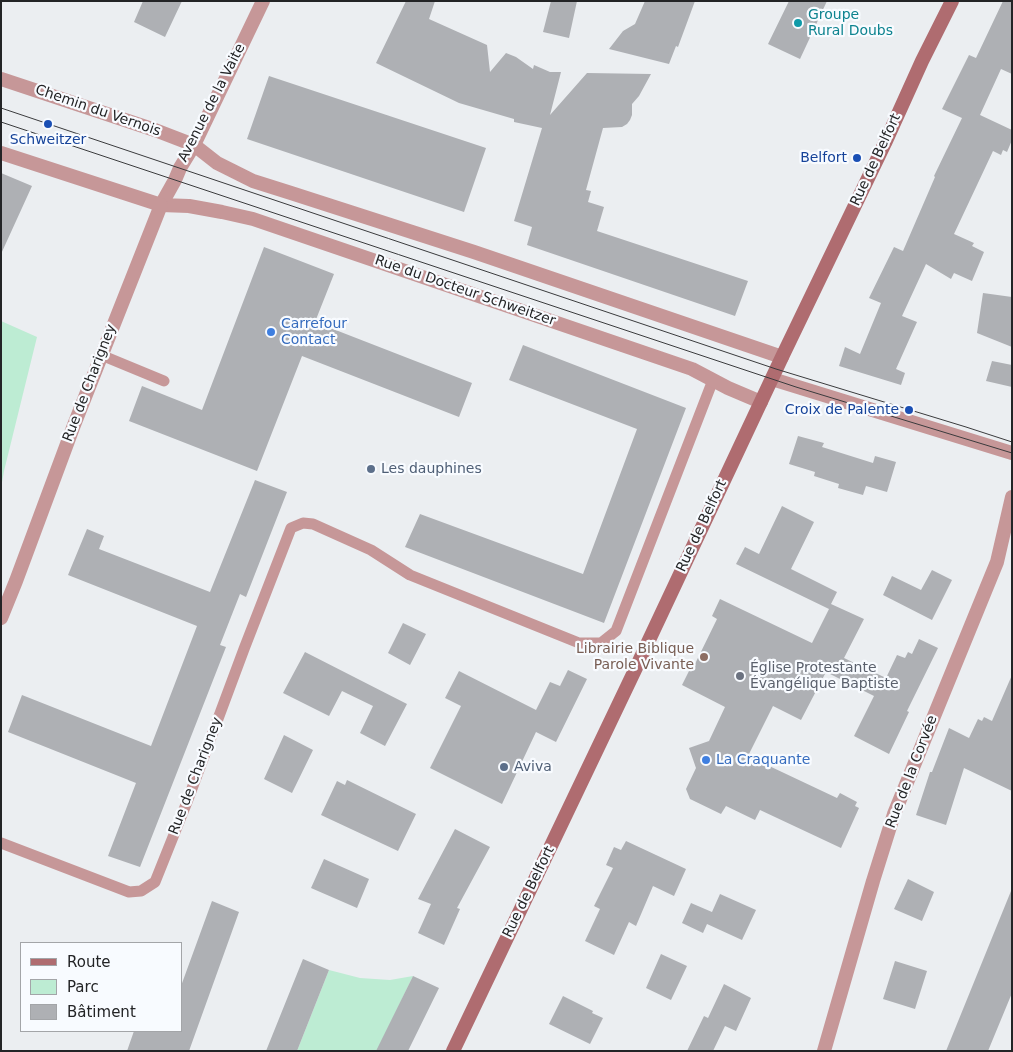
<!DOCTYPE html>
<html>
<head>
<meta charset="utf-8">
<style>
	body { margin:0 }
	#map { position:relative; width:1013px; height:1052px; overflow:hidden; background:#ebeef1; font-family:"DejaVu Sans",sans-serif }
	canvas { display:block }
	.frame { position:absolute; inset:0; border:2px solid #232426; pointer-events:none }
	.legend { position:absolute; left:20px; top:942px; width:162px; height:90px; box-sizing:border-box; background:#f8fbff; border:1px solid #a3a5a8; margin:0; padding:6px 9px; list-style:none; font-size:15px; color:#232426 }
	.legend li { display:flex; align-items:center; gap:10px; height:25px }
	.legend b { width:25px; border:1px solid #a3a5a8 }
</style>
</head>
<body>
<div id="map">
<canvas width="1013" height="1052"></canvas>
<div class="frame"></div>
<ul class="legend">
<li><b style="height:6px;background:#af6c70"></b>Route</li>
<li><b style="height:14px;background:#bdecd3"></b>Parc</li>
<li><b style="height:14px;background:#aeb0b4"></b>Bâtiment</li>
</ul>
</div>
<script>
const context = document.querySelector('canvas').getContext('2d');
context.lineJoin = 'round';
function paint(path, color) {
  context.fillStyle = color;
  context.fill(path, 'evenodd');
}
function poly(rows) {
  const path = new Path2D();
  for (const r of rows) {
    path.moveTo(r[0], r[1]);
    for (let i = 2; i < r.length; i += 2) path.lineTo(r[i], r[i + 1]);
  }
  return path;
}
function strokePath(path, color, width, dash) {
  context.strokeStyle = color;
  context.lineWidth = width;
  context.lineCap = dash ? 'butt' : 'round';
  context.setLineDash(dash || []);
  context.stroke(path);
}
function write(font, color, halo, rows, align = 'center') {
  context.font = font + ' "DejaVu Sans",sans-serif';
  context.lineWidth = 4.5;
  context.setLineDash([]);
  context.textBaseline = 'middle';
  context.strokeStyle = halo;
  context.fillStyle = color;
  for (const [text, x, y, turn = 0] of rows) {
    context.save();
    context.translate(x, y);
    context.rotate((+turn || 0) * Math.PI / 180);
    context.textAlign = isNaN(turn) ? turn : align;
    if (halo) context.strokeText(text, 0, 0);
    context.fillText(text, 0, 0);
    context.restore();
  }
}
paint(poly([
	[1,321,37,337,4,471,1,488],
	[329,970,360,978,390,980,413,976,377,1051,297,1051]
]), '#bdecd3');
paint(poly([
	[143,1,182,1,165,37,134,22],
	[406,1,435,1,429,19,487,45,490,72,506,53,516,57,533,69,534,65,550,72,561,72,550,115,587,73,651,74,639,96,632,104,632,115,630,120,627,124,622,127,603,128,586,190,591,191,588,202,604,207,597,231,748,281,735,316,527,245,532,227,514,221,542,128,514,122,514,119,459,103,376,63],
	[551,1,577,1,569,38,543,32],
	[645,1,695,1,678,47,676,46,669,64,609,49,623,31,635,24],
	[789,1,827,1,800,59,768,44],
	[1003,1,1012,1,1012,74,1001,69,980,115,1012,130,1012,140,1007,152,1003,150,1001,155,993,151,954,234,974,243,972,246,984,252,972,281,954,273,951,279,926,264,902,316,917,322,896,369,905,373,901,385,839,366,845,347,860,354,881,303,869,298,894,247,903,251,935,177,934,176,962,118,942,109,969,55,976,58],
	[269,76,486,148,464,212,247,139],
	[1,173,32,186,1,254],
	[264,247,334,274,315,322,472,383,459,417,302,356,257,471,129,421,142,386,202,410],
	[983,293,1012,297,1012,347,977,333],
	[523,345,686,408,604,623,405,547,420,514,583,574,637,429,509,380],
	[992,361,1012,365,1012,387,986,381],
	[798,436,824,443,822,447,873,463,875,456,896,462,887,492,866,486,863,495,838,488,839,484,814,476,815,472,789,464],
	[255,480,287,492,246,597,240,594,220,645,226,647,140,867,108,856,136,783,8,732,22,695,151,746,197,626,68,575,87,529,104,536,99,549,210,592],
	[782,506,814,522,791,569,837,592,831,604,864,619,844,658,886,678,897,655,905,658,908,652,912,654,919,639,938,648,907,711,909,712,889,754,854,736,874,696,826,672,801,720,773,706,748,756,837,798,840,793,857,802,855,806,859,808,841,848,760,810,755,820,726,806,721,814,690,799,686,789,696,768,689,748,709,741,725,707,682,685,692,665,694,666,717,619,712,616,720,599,812,643,829,609,736,564,745,547,759,554],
	[932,570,952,580,932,620,883,595,892,576,921,590],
	[403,623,426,634,410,665,388,653],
	[305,652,407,704,385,746,360,733,373,706,342,691,329,716,283,693],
	[568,670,587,679,556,742,536,732,502,804,430,768,461,706,445,698,459,671,536,710,550,682,560,686],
	[1012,675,1012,791,964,768,946,825,916,815,930,772,932,772,949,728,969,738,978,719,982,721,984,717,992,721],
	[284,735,313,750,292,793,264,779],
	[347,780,416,814,398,851,321,815,337,781,345,785],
	[455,829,490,847,457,908,460,909,444,945,418,933,431,904,418,899],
	[626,841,686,869,674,896,653,886,636,926,629,922,614,955,585,941,600,909,594,906,613,868,606,865,614,847,621,850],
	[324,859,369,879,357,908,311,888],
	[908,879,934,892,922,921,894,909],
	[1011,891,1012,993,988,1051,946,1051],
	[720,894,756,910,742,940,707,924,703,933,682,923,691,903,712,912],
	[212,901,239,912,189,1051,127,1051,134,1031,181,1031,181,986],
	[661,954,687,966,671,1000,646,988],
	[303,959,329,970,297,1051,266,1051],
	[895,961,927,971,915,1009,883,999],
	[413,976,439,988,408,1051,376,1051],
	[724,984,751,998,736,1031,725,1026,713,1051,687,1051,704,1016,708,1018],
	[563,996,593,1011,592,1013,603,1018,590,1044,549,1024]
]), '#aeb0b4');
strokePath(poly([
	[101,355,164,381],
	[1,843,129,892,141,891,155,882,187,802,244,649,291,528,303,523,313,524,371,550,410,575,579,643,601,643,616,631,713,380]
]), '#c69798', 11);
strokePath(poly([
	[263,1,194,145,180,168,175,180,161,205,189,206,222,212,253,219,692,369,728,388,761,402],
	[1,79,155,130,194,145,217,163,253,181,291,193,474,252,782,357],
	[772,379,1012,453],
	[824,1051,873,881,894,814,997,562,1012,497]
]), '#c69798', 14);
strokePath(poly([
	[1,153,161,205,74,425,16,581,1,618]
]), '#c69798', 14);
strokePath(poly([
	[453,1051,634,672,782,357,885,143,922,61,952,1]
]), '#af6c70', 14);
strokePath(poly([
	[1,108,776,369,966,427,1012,442],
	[1,122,796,387,1012,453]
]), '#3a3b3d', 1);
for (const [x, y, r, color] of [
	[798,23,5,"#0f9aa8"],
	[48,124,5,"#1a4fb4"],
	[857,158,5,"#1a4fb4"],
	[271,332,5,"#3f7fe0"],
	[909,410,5,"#1a4fb4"],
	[371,469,5,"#5c6f8a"],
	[704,657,5,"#8d6e63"],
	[740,676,5,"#6b7280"],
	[706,760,5,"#3f7fe0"],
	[504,767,5,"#5c6f8a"]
]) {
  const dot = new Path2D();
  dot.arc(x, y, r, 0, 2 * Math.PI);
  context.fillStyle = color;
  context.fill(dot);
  strokePath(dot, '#f8fbff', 2);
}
write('14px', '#0d838f', '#f8fbff', [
	["Groupe",808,15],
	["Rural Doubs",808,31]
], 'left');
write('14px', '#232426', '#f8fbff', [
	["Avenue de la Vaite",212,103,-63],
	["Chemin du Vernois",98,111,19],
	["Rue de Belfort",876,160,-65],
	["Rue du Docteur Schweitzer",465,291,19],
	["Rue de Charigney",90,383,-69],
	["Rue de Belfort",702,526,-65],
	["Rue de la Corvée",912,772,-69],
	["Rue de Charigney",196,776,-69],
	["Rue de Belfort",529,892,-64]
]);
write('14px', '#164399', '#f8fbff', [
	["Schweitzer",48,140,"center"],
	["Belfort",847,158],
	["Croix de Palente",899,410]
], 'right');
write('14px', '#366cbe', '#f8fbff', [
	["Carrefour",281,324],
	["Contact",281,340],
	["La Craquante",716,760]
], 'left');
write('14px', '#4e5e75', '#f8fbff', [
	["Les dauphines",381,469],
	["Aviva",514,767]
], 'left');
write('14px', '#785e54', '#f8fbff', [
	["Librairie Biblique",694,649],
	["Parole Vivante",694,665]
], 'right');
write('14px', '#5b616d', '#f8fbff', [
	["Église Protestante",750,668],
	["Évangélique Baptiste",750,684]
], 'left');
</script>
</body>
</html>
